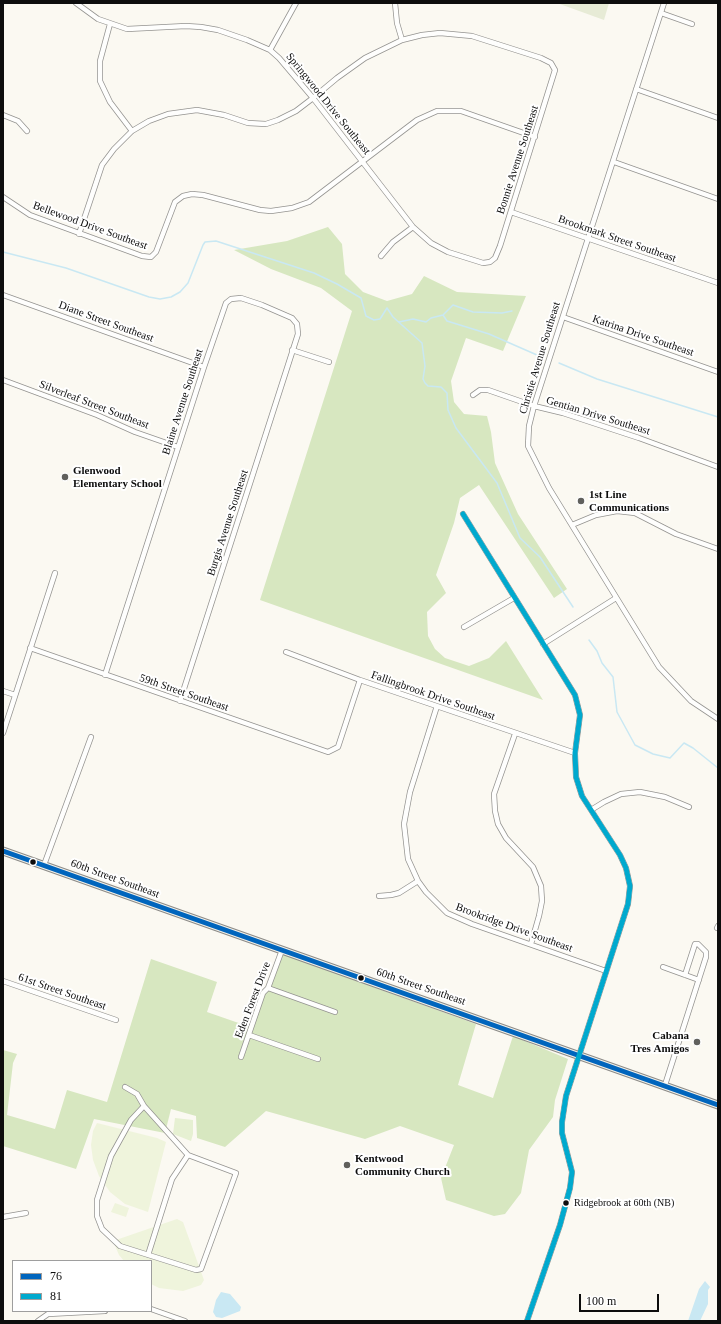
<!DOCTYPE html>
<html>
<head>
<meta charset="utf-8">
<style>
	body { margin:0 }
	#map { position:relative; width:721px; height:1324px; overflow:hidden; background:#fbf9f2; font-family:Georgia,serif }
	canvas { display:block }
	.frame { position:absolute; inset:0; border:4px solid #0d0d0d; pointer-events:none }
	.legend { position:absolute; left:12px; top:1260px; width:140px; height:52px; box-sizing:border-box; background:#fff; border:1px solid #9e9e9e; margin:0; padding:5px 7px; list-style:none; font-size:12px; color:#0d0d0d }
	.legend li { display:flex; align-items:center; gap:8px; height:20px }
	.legend b { width:20px; border:1px solid #9e9e9e }
	.scale { position:absolute; left:579px; top:1294px; width:80px; height:18px; box-sizing:border-box; border:2px solid #0d0d0d; border-top:0; padding-left:5px; font-size:12px; line-height:14px; white-space:nowrap; color:#0d0d0d; -webkit-text-stroke:3px #fff; paint-order:stroke }
</style>
</head>
<body>
<div id="map">
<canvas width="721" height="1324"></canvas>
<div class="frame"></div>
<ul class="legend">
<li><b style="height:5px;background:#0065bd"></b>76</li>
<li><b style="height:5px;background:#00a9ce"></b>81</li>
</ul>
<div class="scale">100 m</div>
</div>
<script>
const context = document.querySelector('canvas').getContext('2d');
context.lineJoin = 'round';
function paint(path, color) {
  context.fillStyle = color;
  context.fill(path, 'evenodd');
}
function poly(rows) {
  const path = new Path2D();
  for (const r of rows) {
    path.moveTo(r[0], r[1]);
    for (let i = 2; i < r.length; i += 2) path.lineTo(r[i], r[i + 1]);
  }
  return path;
}
function strokePath(path, color, width, dash) {
  context.strokeStyle = color;
  context.lineWidth = width;
  context.lineCap = dash ? 'butt' : 'round';
  context.setLineDash(dash || []);
  context.stroke(path);
}
function write(font, color, halo, rows, align = 'center') {
  context.font = font + ' Georgia,serif';
  context.lineWidth = 4;
  context.setLineDash([]);
  context.textBaseline = 'middle';
  context.strokeStyle = halo;
  context.fillStyle = color;
  for (const [text, x, y, turn = 0] of rows) {
    context.save();
    context.translate(x, y);
    context.rotate((+turn || 0) * Math.PI / 180);
    context.textAlign = isNaN(turn) ? turn : align;
    if (halo) context.strokeText(text, 0, 0);
    context.fillText(text, 0, 0);
    context.restore();
  }
}
paint(poly([
	[175,1118,193,1120,193,1134,191,1141,173,1134]
]), '#e6f0d2');
paint(poly([
	[328,227,342,244,345,274,363,292,387,301,412,294,424,276,457,292,526,296,503,351,466,338,451,381,454,402,464,414,487,416,491,432,495,463,518,514,567,589,554,598,479,485,460,498,454,523,436,575,446,593,427,612,428,636,435,649,445,658,469,666,489,658,506,641,543,700,260,600,352,311,321,288,271,269,234,250,287,241],
	[279,953,476,1024,458,1085,493,1098,513,1036,568,1059,555,1100,553,1117,529,1150,521,1193,505,1214,494,1216,446,1200,441,1178,454,1145,400,1126,365,1139,266,1111,225,1147,197,1138,196,1116,171,1109,165,1133,94,1119,76,1169,3,1146,3,1050,17,1054,13,1063,7,1115,55,1129,67,1090,107,1102,151,959,217,982,207,1012,253,1028]
]), '#d7e7c0');
paint(poly([
	[557,3,609,3,604,20]
]), '#e7ebd6');
paint(poly([
	[97,1123,157,1138,166,1142,148,1212,125,1204,110,1192,99,1176,93,1160,91,1145,93,1131],
	[115,1203,129,1208,126,1217,111,1212],
	[177,1219,183,1222,204,1280,201,1285,183,1291,159,1288,151,1284,151,1261,124,1261,119,1255,113,1241]
]), '#eff4dc');
paint(poly([
	[705,1281,710,1287,708,1290,708,1304,700,1321,688,1321,699,1289],
	[221,1292,230,1294,241,1307,240,1311,222,1318,216,1317,213,1312,216,1300]
]), '#c9e8f3');
strokePath(poly([
	[3,252,66,268,149,297,160,299,171,297,180,292,188,283,203,245,205,242,216,241,314,273,337,284,361,298,366,316,374,320,380,319,387,308,393,317,422,343,425,366,423,379,425,383,428,386,441,387,447,393,448,410,456,428,497,483,520,538,540,557,573,607],
	[443,315,447,321,489,334,537,355],
	[399,322,413,319,426,322,431,318,443,315,453,305,473,312,502,313,512,311],
	[559,363,597,379,718,417],
	[589,640,597,651,602,663,613,677,617,712,635,745,653,754,670,758,684,743,693,748,718,768]
]), '#c9e8f3', 1.5);
const minor = poly([
	[76,3,98,19,127,29,186,26,201,27,218,30,247,40,270,50,279,58,313,98,413,227,431,243,448,252,483,263,490,262,495,258,500,246,555,70,551,63,541,58,472,36,440,33,422,35,402,40,365,58,337,78,313,98,296,111,278,120,266,124,248,123,224,115,197,110,168,114,149,121,132,131,114,149,102,165,79,234],
	[395,3,397,23,402,40],
	[664,3,534,406,529,426,528,446,549,488,659,667,691,701,718,719],
	[661,13,692,24],
	[110,24,100,61,100,81,110,102,132,131],
	[270,50,296,3],
	[636,89,718,118],
	[3,115,18,121,27,131],
	[614,162,718,199],
	[3,197,30,215,49,222,142,256,151,257,156,252,175,202,183,196,192,194,203,195,260,210,271,211,292,208,309,202,417,120,437,111,461,111,535,137],
	[511,212,718,283],
	[381,256,393,242,413,227],
	[3,295,204,367],
	[563,317,718,372],
	[292,350,329,362],
	[3,380,97,415,135,432,178,447],
	[473,395,480,390,488,390,534,406,563,413,639,438,718,467],
	[463,514,575,695,580,715,575,753,576,777,582,796,620,855,626,868,630,886,628,904,566,1096,562,1122,562,1133,572,1172,570,1188,560,1225,527,1321],
	[572,525,596,515,617,511,635,513,676,534,718,549],
	[464,627,514,598],
	[543,644,616,598],
	[30,648,328,752,338,747,360,680],
	[286,652,360,680,575,753],
	[105,675,204,367,226,303,231,299,241,298,262,305,292,318,297,324,298,334,180,701],
	[3,691,15,695],
	[437,706,410,792,404,824,408,859,418,881,426,892,447,913,472,924,606,971],
	[3,733,55,573],
	[515,734,494,794,495,811,498,824,506,838,533,867,541,886,542,901,539,916,531,944],
	[591,810,604,802,621,794,640,792,665,797,689,807],
	[44,865,91,737],
	[379,896,391,895,399,893,418,881],
	[717,928,718,926],
	[663,967,699,980],
	[3,981,116,1020],
	[268,988,335,1012],
	[249,1035,318,1059],
	[241,1057,263,993,268,988,282,950],
	[665,1085,706,957,706,952,698,944,695,944,685,975],
	[125,1087,137,1094,144,1106,188,1155,236,1173,201,1269,196,1270,120,1246,102,1229,97,1216,97,1200,111,1156,131,1120,144,1106],
	[3,1217,26,1213],
	[148,1255,172,1179,188,1155],
	[151,1309,185,1321],
	[38,1321,48,1314,105,1311]
]);
const secondary = poly([
	[3,851,718,1105]
]);
strokePath(minor, '#949390', 6);
strokePath(secondary, '#8b8a87', 9);
strokePath(minor, '#fefefd', 4.5);
strokePath(secondary, '#f4f2ea', 7);
strokePath(poly([
	[3,851,718,1105]
]), '#0065bd', 5);
strokePath(poly([
	[463,514,575,695,580,715,575,753,576,777,582,796,620,855,626,868,630,886,628,904,566,1096,562,1122,562,1133,572,1172,570,1188,560,1225,527,1321]
]), '#00a9ce', 5);
for (const [x, y, r, color] of [
	[65,477,4,"#60605d"],
	[581,501,4,"#60605d"],
	[33,862,3.5,"#0d0d0d"],
	[361,978,3.5,"#0d0d0d"],
	[697,1042,4,"#60605d"],
	[347,1165,4,"#60605d"],
	[566,1203,3.5,"#0d0d0d"]
]) {
  const dot = new Path2D();
  dot.arc(x, y, r, 0, 2 * Math.PI);
  context.fillStyle = color;
  context.fill(dot);
  strokePath(dot, '#fff', 1.5);
}
write('10px', '#0d0d0d', '#fff', [
	["Ridgebrook at 60th (NB)",574,1203]
], 'left');
write('11px', '#0d0d0d', '#fff', [
	["Springwood Drive Southeast",328,104,51],
	["Bonnie Avenue Southeast",518,160,-72],
	["Bellewood Drive Southeast",90,226,20],
	["Brookmark Street Southeast",617,239,19],
	["Diane Street Southeast",106,322,20],
	["Katrina Drive Southeast",643,336,19],
	["Christie Avenue Southeast",540,358,-73],
	["Blaine Avenue Southeast",183,402,-72],
	["Silverleaf Street Southeast",94,405,21],
	["Gentian Drive Southeast",598,416,17],
	["Burgis Avenue Southeast",228,523,-72],
	["59th Street Southeast",184,693,19],
	["Fallingbrook Drive Southeast",433,696,19],
	["60th Street Southeast",115,879,20],
	["Brookridge Drive Southeast",514,928,20],
	["60th Street Southeast",421,987,19],
	["61st Street Southeast",62,992,19],
	["Eden Forest Drive",253,1000,-69]
]);
write('bold 11px', '#0d0d0d', '#fff', [
	["Glenwood",73,471],
	["Elementary School",73,484],
	["1st Line",589,495],
	["Communications",589,508],
	["Cabana",689,1036,"right"],
	["Tres Amigos",689,1049,"right"],
	["Kentwood",355,1159],
	["Community Church",355,1172]
], 'left');
</script>
</body>
</html>
